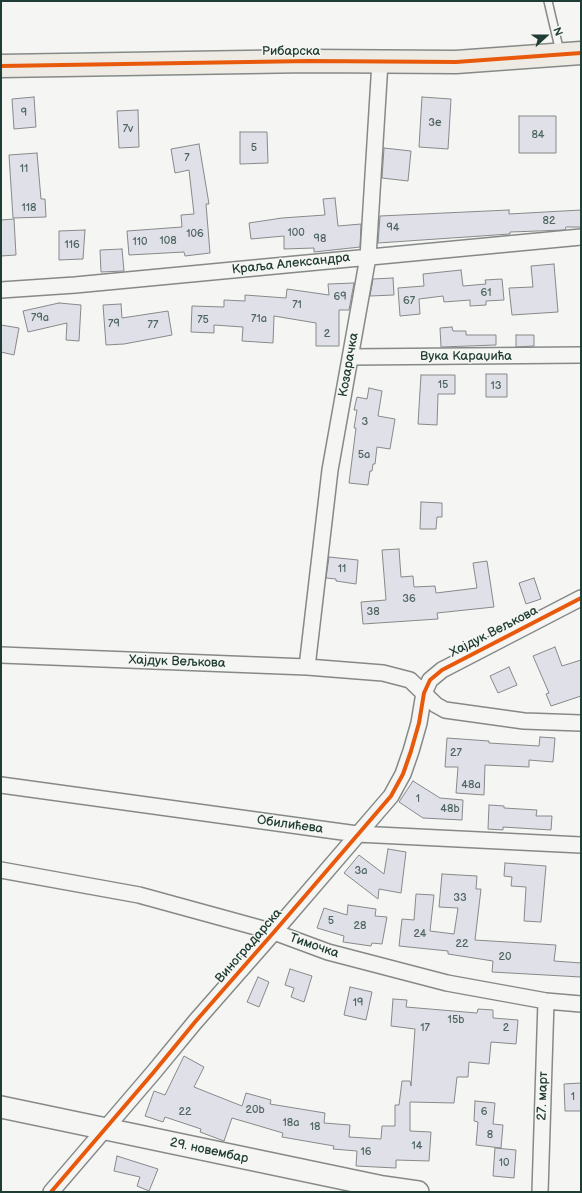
<!DOCTYPE html>
<html>
<head>
<meta charset="utf-8">
<style>
	body { margin:0 }
	#map { position:relative; width:582px; height:1193px; overflow:hidden; background:#f5f5f3; font-family:"Balsamiq Sans",sans-serif }
	canvas { display:block }
	.frame { position:absolute; inset:0; border:2px solid #1f3d34; pointer-events:none }
	.north { position:absolute; left:526px; top:16px; width:40px; height:40px; -webkit-text-stroke:3px #f6f6f2; paint-order:stroke; rotate:69deg; font-size:11px; font-weight:700; line-height:16px; text-align:center; color:#1f3d34 }
	.north::after { content:''; display:block; margin:auto; width:14px; height:18px; background:#1f3d34; clip-path:polygon(50% 0,100% 100%,50% 72%,0 100%) }
</style>
</head>
<body>
<div id="map">
<canvas width="582" height="1193"></canvas>
<div class="frame"></div>
<div class="north">N</div>
</div>
<script>
const context = document.querySelector('canvas').getContext('2d');
context.lineJoin = 'round';
function paint(path, color) {
  context.fillStyle = color;
  context.fill(path, 'evenodd');
}
function poly(rows) {
  const path = new Path2D();
  for (const r of rows) {
    path.moveTo(r[0], r[1]);
    for (let i = 2; i < r.length; i += 2) path.lineTo(r[i], r[i + 1]);
  }
  return path;
}
function strokePath(path, color, width, dash) {
  context.strokeStyle = color;
  context.lineWidth = width;
  context.lineCap = dash ? 'butt' : 'round';
  context.setLineDash(dash || []);
  context.stroke(path);
}
function write(font, color, halo, rows, align = 'center') {
  context.font = font + ' "Balsamiq Sans",sans-serif';
  context.lineWidth = 3;
  context.setLineDash([]);
  context.textBaseline = 'middle';
  context.strokeStyle = halo;
  context.fillStyle = color;
  for (const [text, x, y, turn = 0] of rows) {
    context.save();
    context.translate(x, y);
    context.rotate((+turn || 0) * Math.PI / 180);
    context.textAlign = isNaN(turn) ? turn : align;
    if (halo) context.strokeText(text, 0, 0);
    context.fillText(text, 0, 0);
    context.restore();
  }
}
const building = poly([
	[34,97,36,127,14,129,12,99,34,97],
	[422,97,451,99,448,149,419,147,422,97],
	[138,110,139,147,119,148,117,111,138,110],
	[519,116,556,116,556,153,519,153,519,116],
	[240,132,267,132,268,163,240,164,240,132],
	[199,144,209,204,206,204,210,253,185,256,184,252,129,255,127,231,182,227,181,215,194,214,189,170,175,173,171,149,199,144],
	[384,148,411,151,408,181,382,178,384,148],
	[37,153,41,199,45,199,46,217,13,218,9,155,37,153],
	[335,198,338,226,361,224,360,247,314,252,314,248,284,249,284,236,251,239,249,223,282,218,325,215,323,199,335,198],
	[509,210,509,214,581,210,581,227,566,227,565,230,510,232,510,234,378,243,380,216,509,210],
	[14,219,16,255,1,256,1,220,14,219],
	[85,230,83,259,59,260,59,231,85,230],
	[122,249,124,271,101,272,100,250,122,249],
	[554,264,558,312,512,315,509,288,533,287,531,266,554,264],
	[461,270,463,286,486,284,485,280,502,279,504,300,486,301,486,305,470,306,470,300,444,302,443,296,419,299,420,314,400,316,398,288,424,286,423,274,461,270],
	[393,278,394,295,370,296,373,279,393,278],
	[354,283,349,310,339,310,339,346,316,346,316,323,274,316,273,343,242,341,243,327,214,325,214,333,191,332,192,306,224,307,224,300,245,301,245,295,286,298,287,289,329,295,328,284,354,283],
	[59,303,81,305,79,341,66,340,67,323,28,332,23,311,59,303],
	[121,304,122,318,168,311,172,335,124,344,106,345,103,305,121,304],
	[1,325,19,328,14,355,1,352,1,325],
	[452,327,453,331,466,331,466,335,496,335,496,345,441,347,440,328,452,327],
	[516,335,534,335,534,346,516,347,516,335],
	[486,374,507,374,507,397,486,397,486,374],
	[421,375,455,375,455,394,438,394,437,425,418,424,421,375],
	[369,388,382,391,378,416,395,419,390,449,377,447,375,464,373,464,372,471,370,471,368,485,349,483,356,428,354,428,357,410,354,410,357,397,367,399,369,388],
	[421,502,442,503,442,517,437,517,436,529,420,529,421,502],
	[399,549,401,577,413,576,414,587,435,586,436,593,477,588,473,563,487,561,494,607,437,613,438,619,363,624,361,602,386,600,382,550,399,549],
	[329,557,358,560,356,584,336,581,336,579,326,578,329,557],
	[534,578,541,599,526,604,519,583,534,578],
	[555,647,562,666,581,660,581,696,551,706,546,694,549,693,533,656,555,647],
	[509,667,517,685,498,693,490,676,509,667],
	[540,737,555,738,553,762,529,760,529,767,485,765,484,795,456,793,458,767,445,767,447,738,489,741,489,743,539,746,540,737],
	[413,781,440,798,463,800,462,820,423,818,399,802,413,781],
	[489,805,504,806,504,808,537,810,536,816,552,816,551,830,503,827,503,830,488,829,489,805],
	[388,849,406,852,401,893,379,889,378,899,344,873,359,855,384,874,388,849],
	[505,863,546,866,541,922,524,921,526,887,511,886,512,877,504,876,505,863],
	[442,874,477,876,476,889,481,889,475,940,556,945,554,961,581,963,581,977,492,972,493,961,448,954,448,951,399,946,402,919,414,920,416,894,434,895,430,931,454,934,458,908,439,907,442,874],
	[348,905,376,909,375,916,387,917,382,944,372,943,371,946,343,942,344,936,317,928,324,908,347,915,348,905],
	[290,969,312,976,304,1002,291,997,294,988,285,985,290,969],
	[258,977,269,982,259,1007,247,1002,258,977],
	[350,987,372,992,366,1020,344,1015,350,987],
	[393,999,407,1000,406,1007,477,1013,478,1009,493,1010,493,1018,518,1020,516,1044,491,1042,489,1064,469,1062,468,1077,457,1077,454,1103,410,1102,410,1131,431,1132,429,1161,396,1160,396,1168,356,1166,357,1151,333,1149,334,1146,282,1137,283,1133,232,1118,224,1141,200,1132,201,1129,165,1117,163,1122,145,1116,154,1091,165,1095,184,1056,204,1067,194,1087,242,1106,246,1093,271,1100,270,1104,325,1113,324,1123,350,1125,349,1137,381,1139,382,1126,395,1126,395,1105,399,1105,402,1081,410,1081,411,1086,415,1029,391,1026,393,999],
	[581,1083,581,1111,565,1111,564,1084,581,1083],
	[475,1101,495,1103,493,1124,503,1125,501,1148,476,1145,478,1122,474,1121,475,1101],
	[495,1148,516,1150,514,1178,493,1176,495,1148],
	[117,1156,158,1169,149,1191,137,1186,140,1177,114,1171,117,1156]
]);
paint(building, '#e0e0e9');
strokePath(building, '#858a88', 1);
const lane = poly([
	[548,1,560,52]
]);
const street = poly([
	[1,290,75,285,581,237],
	[351,357,581,355],
	[1,655,307,667,383,673,410,680,436,705,445,710,524,721,581,723],
	[307,667,330,470,368,257,380,62],
	[1,785,357,834,581,845],
	[1,870,139,895,274,932,328,952,447,983,546,1001,581,1004],
	[51,1192,153,1073,195,1022,274,932,391,796,403,774,411,751,419,723,424,693,430,680,442,670,581,598],
	[540,1192,546,1001]
]);
const secondary = poly([
	[1,1107,383,1187,418,1192]
]);
const primary = poly([
	[1,66,309,61,456,62,581,53]
]);
strokePath(lane, '#858a88', 10);
strokePath(street, '#858a88', 18);
strokePath(secondary, '#858a88', 24);
strokePath(primary, '#858a88', 25);
strokePath(lane, '#f5f5f3', 7);
strokePath(street, '#f5f5f3', 15);
strokePath(secondary, '#f5f5f3', 21);
strokePath(primary, '#eeebe4', 22);
strokePath(poly([
	[1,66,309,61,456,62,581,53],
	[51,1192,153,1073,195,1022,274,932,391,796,403,774,411,751,419,723,424,693,430,680,442,670,581,598]
]), '#e8590c', 4);
write('11px', '#4f6661', null, [
	["9",24,113],
	["3e",435,123],
	["7v",128,129],
	["84",538,135],
	["5",254,148],
	["7",187,158],
	["11",24,169],
	["118",29,208],
	["82",549,221],
	["94",393,228],
	["100",296,233],
	["106",195,234],
	["98",320,239],
	["108",168,241],
	["110",140,242],
	["116",72,245],
	["61",486,293],
	["69",340,297],
	["67",409,301],
	["71",297,305],
	["79a",40,318],
	["71a",259,319],
	["75",203,320],
	["79",114,324],
	["77",153,325],
	["2",327,334],
	["15",443,385],
	["13",496,386],
	["3",365,422],
	["5a",364,455],
	["11",342,569],
	["36",409,599],
	["38",373,612],
	["27",456,753],
	["48a",471,785],
	["1",418,799],
	["48b",450,809],
	["3a",361,871],
	["33",460,898],
	["5",331,921],
	["28",360,926],
	["24",420,934],
	["22",462,944],
	["20",505,957],
	["19",358,1003],
	["15b",456,1020],
	["17",425,1028],
	["2",506,1028],
	["1",573,1097],
	["20b",255,1110],
	["22",185,1112],
	["6",484,1112],
	["18a",291,1123],
	["18",315,1127],
	["8",490,1135],
	["14",417,1146],
	["16",366,1152],
	["10",504,1163]
]);
write('13px', '#1f3d34', '#f6f6f2', [
	["Рибарска",291,52],
	["Краља Александра",291,264,-6],
	["Вука Караџића",466,357],
	["Козарачка",349,365,-80],
	["Хајдук Вељкова",494,632,-27],
	["Хајдук Вељкова",177,662,2],
	["Обилићева",290,825,8],
	["Виноградарска",249,946,-49],
	["Тимочка",314,946,19],
	["27. март",543,1096,-88],
	["29. новембар",209,1151,12]
]);
</script>
</body>
</html>
